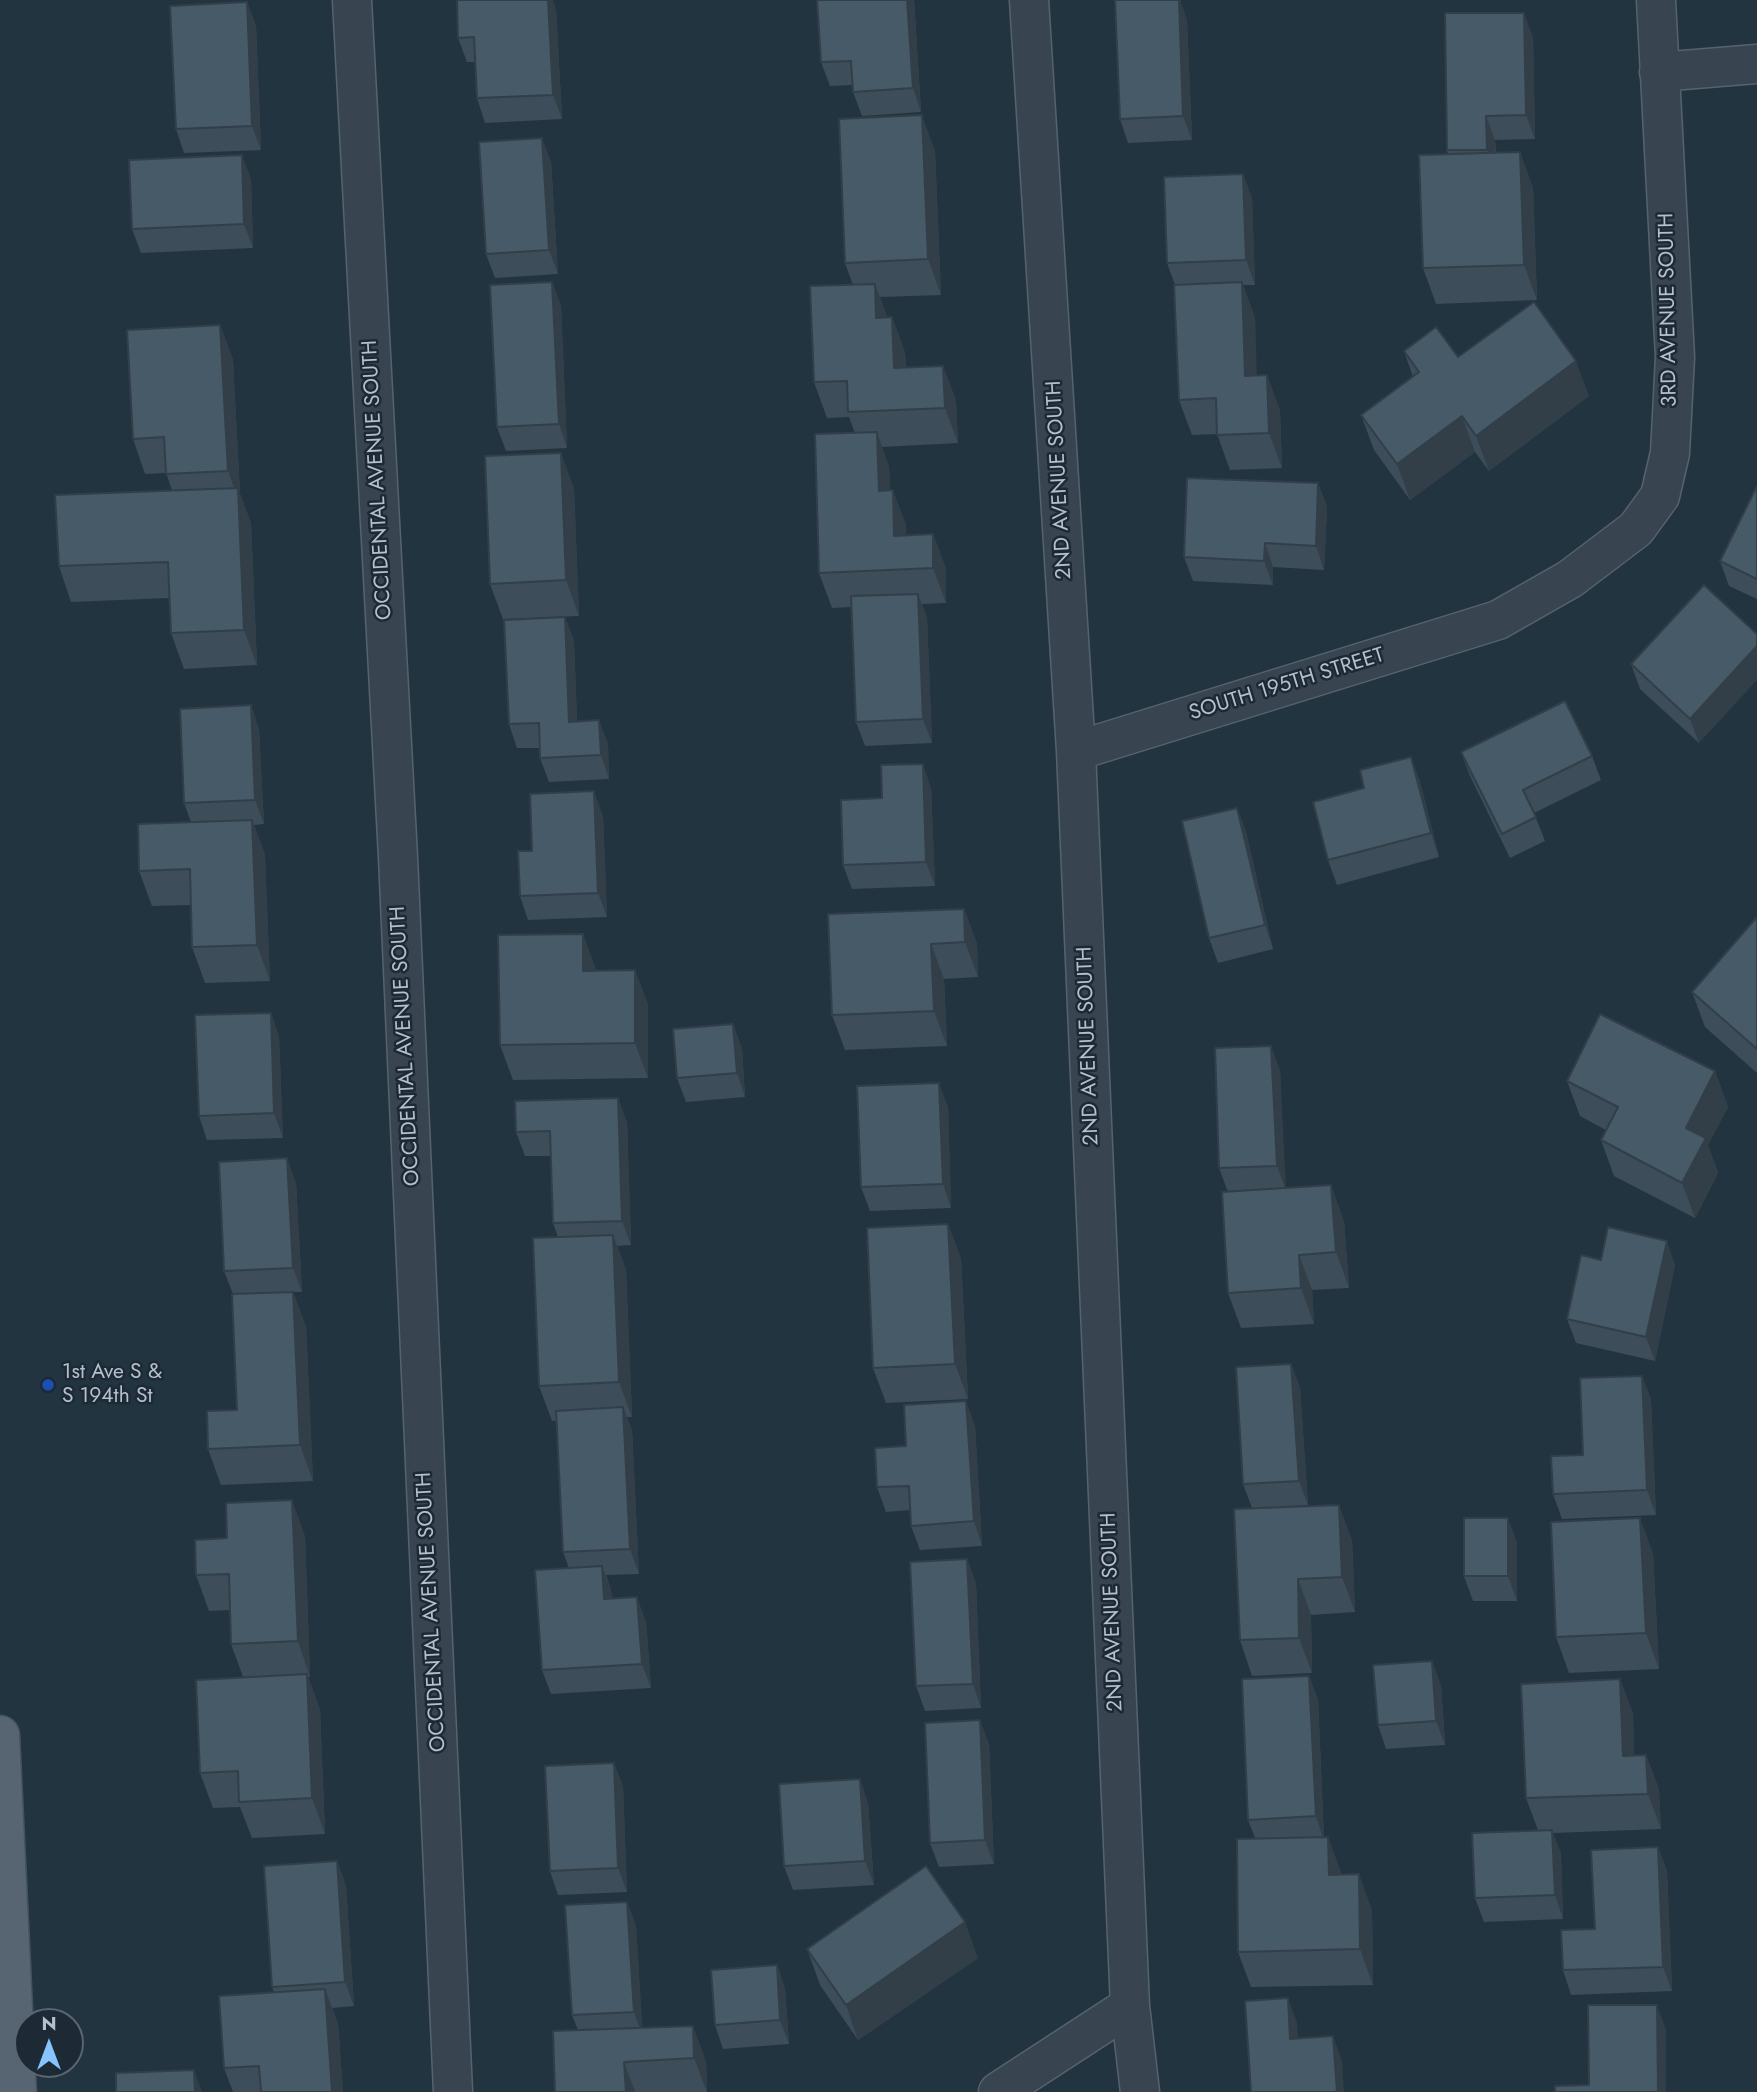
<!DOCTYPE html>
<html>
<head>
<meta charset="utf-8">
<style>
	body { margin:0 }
	#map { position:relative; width:1757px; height:2092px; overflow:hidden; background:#233441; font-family:Jost,sans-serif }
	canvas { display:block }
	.north { position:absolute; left:14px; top:2008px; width:70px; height:70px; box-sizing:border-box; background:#1d2a36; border:2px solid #596672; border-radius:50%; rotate:0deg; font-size:19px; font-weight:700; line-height:28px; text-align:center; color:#b4c0cb }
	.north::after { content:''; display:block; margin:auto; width:24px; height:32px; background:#86c3ff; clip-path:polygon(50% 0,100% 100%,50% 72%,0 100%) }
</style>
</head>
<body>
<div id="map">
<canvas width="1757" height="2092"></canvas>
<div class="north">N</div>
</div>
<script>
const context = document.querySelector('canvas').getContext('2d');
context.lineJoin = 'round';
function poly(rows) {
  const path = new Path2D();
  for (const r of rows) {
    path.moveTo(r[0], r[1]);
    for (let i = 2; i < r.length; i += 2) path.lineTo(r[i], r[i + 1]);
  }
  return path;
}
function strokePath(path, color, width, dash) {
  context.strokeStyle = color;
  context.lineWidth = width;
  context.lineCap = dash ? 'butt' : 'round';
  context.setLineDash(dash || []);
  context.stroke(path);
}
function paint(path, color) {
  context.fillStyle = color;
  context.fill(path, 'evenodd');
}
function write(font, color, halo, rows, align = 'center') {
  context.font = font + ' Jost,sans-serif';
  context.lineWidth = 5;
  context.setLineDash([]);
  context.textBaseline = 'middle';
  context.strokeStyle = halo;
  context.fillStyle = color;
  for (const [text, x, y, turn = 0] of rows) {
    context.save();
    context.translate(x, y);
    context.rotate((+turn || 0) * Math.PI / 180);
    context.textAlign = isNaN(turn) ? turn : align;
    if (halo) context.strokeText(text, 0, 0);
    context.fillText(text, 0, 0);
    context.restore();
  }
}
const minor = poly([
	[352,0,398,857,453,2092],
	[1029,0,1076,751,1130,2006,1140,2092],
	[1659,72,1757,64],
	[1076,751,1498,620,1570,579,1636,529,1660,496,1670,453,1675,357,1656,0],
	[998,2092,1130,2006]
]);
const major = poly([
	[0,1735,17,2092]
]);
strokePath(minor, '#56636e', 41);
strokePath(major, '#44515d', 41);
strokePath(minor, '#384551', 38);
strokePath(major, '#566571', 38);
paint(poly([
	[817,0,914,0,921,112,862,116,853,92,852,85,830,86,821,62],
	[1114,0,1180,0,1187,21,1192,140,1128,143,1120,119,1115,4],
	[247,2,256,26,261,150,184,153,176,129],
	[556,9,562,119,485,123,477,98,475,62,467,62,458,38],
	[1533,37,1535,139,1495,140,1496,152,1533,187,1537,300,1436,304,1423,268,1448,154,1447,150],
	[935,151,941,295,880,297,887,317,892,317,905,353,906,368,943,366,956,401,958,443,882,447,889,467,890,490,906,525,906,535,933,534,946,569,946,603,922,604,927,618,932,743,865,746,856,722,851,607,832,608,819,573,855,433,849,417,827,418,814,382,853,285,845,263],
	[551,162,558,274,495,278,486,254],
	[1243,174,1252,199,1255,285,1243,285,1255,318,1256,376,1267,375,1280,411,1282,468,1230,470,1217,434,1192,435,1179,400,1175,285,1167,263],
	[251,179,253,248,141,253,132,229],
	[552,282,561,306,567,448,506,451,497,427],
	[220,325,233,360,240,494,251,523,257,665,184,669,171,633,169,598,71,602,59,566,172,490,166,473,145,474,133,439],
	[1404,351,1589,396,1489,471,1475,452,1410,500,1374,450,1361,415,1413,377],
	[1318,483,1327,507,1324,570,1273,567,1273,585,1193,581,1184,557],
	[1757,486,1757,599,1729,586,1720,561],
	[574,488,579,616,503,619,490,584],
	[1704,585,1699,743,1640,689,1631,664],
	[565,617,574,641,577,721,608,744,609,779,549,782,540,758,540,748,517,748,509,724],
	[251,705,259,730,264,824,254,825,265,855,270,981,205,983,192,947,191,905,152,906,139,871,191,822,184,803],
	[1461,752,1592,756,1601,780,1534,813,1545,841,1510,858,1470,776],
	[1411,757,1420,782,1439,857,1337,885,1328,860,1364,788],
	[931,788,935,886,852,889,843,865,882,798],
	[1237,808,1246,832,1273,949,1218,963,1209,938],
	[603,816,607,917,528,920,520,896,532,851],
	[964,909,977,944,978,977,944,979,947,1046,845,1050,832,1015],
	[1757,917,1757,1073,1705,1027,1692,992],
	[583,934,596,971,635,970,648,1005,648,1078,513,1080,500,1045],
	[271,1013,279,1037,283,1138,207,1140,199,1116],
	[733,1024,742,1049,745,1097,686,1102,677,1078],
	[1280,1070,1285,1188,1344,1221,1349,1288,1312,1290,1314,1324,1241,1328,1228,1293,1228,1192,1219,1168],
	[1715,1071,1728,1107,1708,1145,1718,1173,1695,1218,1614,1176,1601,1140,1606,1130,1580,1116,1567,1081],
	[948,1107,951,1208,870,1211,861,1187],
	[627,1122,631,1245,617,1246,626,1270,632,1417,627,1417,632,1431,639,1574,606,1575,611,1590,612,1599,646,1622,651,1688,551,1694,542,1670,569,1568,563,1552,557,1421,552,1421,539,1386,558,1237,553,1223,551,1156,525,1156,516,1132],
	[296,1183,302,1292,293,1292,306,1327,313,1481,221,1485,208,1449,237,1410,233,1294,224,1271],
	[948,1224,961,1259,968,1399,886,1403,873,1368],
	[1601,1260,1675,1265,1655,1361,1576,1343,1567,1319],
	[1291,1364,1300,1388,1308,1505,1277,1507,1352,1540,1355,1612,1311,1615,1312,1673,1252,1676,1240,1640,1252,1508,1243,1484],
	[1642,1376,1651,1400,1656,1515,1562,1519,1553,1494],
	[975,1426,982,1546,920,1550,911,1526,910,1510,886,1512,877,1487,906,1446],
	[305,1536,310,1677,308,1677,320,1710,325,1834,252,1838,240,1807,213,1808,200,1773,243,1677,231,1644,230,1610,209,1611,196,1575],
	[1517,1542,1517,1601,1473,1601,1464,1576],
	[1653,1553,1659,1669,1569,1673,1556,1637],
	[967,1559,976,1584,981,1708,925,1711,916,1686],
	[1309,1676,1318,1700,1324,1837,1328,1837,1341,1875,1372,1910,1373,1985,1251,1987,1238,1952,1255,1838,1248,1820],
	[1620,1679,1633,1714,1634,1755,1646,1755,1659,1790,1661,1829,1553,1833,1561,1854,1563,1919,1484,1922,1475,1898,1538,1830,1526,1798],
	[1441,1685,1445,1745,1386,1749,1378,1725],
	[989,1744,994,1864,939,1867,930,1843],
	[614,1763,623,1787,627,1892,558,1895,550,1871],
	[868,1803,874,1885,793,1890,784,1866],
	[1658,1847,1667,1871,1672,1991,1571,1995,1563,1970],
	[337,1861,346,1886,354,2006,332,2008,338,2024,343,2092,233,2092,224,2068,274,1992,272,1987],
	[627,1902,636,1926,642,2028,706,2061,707,2092,555,2092,578,2030,572,2015],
	[807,1949,978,1958,858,2040,820,1985],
	[777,1965,785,1989,789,2044,723,2049,715,2025]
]), '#3d4d59');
paint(poly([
	[548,0,553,0,556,9,562,119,553,95],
	[907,0,914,0,921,112,913,88],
	[1179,0,1180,0,1187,21,1192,140,1183,116],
	[247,2,256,26,261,150,252,126],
	[1524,13,1533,37,1535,139,1526,115],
	[922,115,935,151,941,295,928,259],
	[1486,116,1495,140,1496,175,1487,150],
	[542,138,551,162,558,274,549,250],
	[1520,152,1533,187,1537,300,1524,265],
	[242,155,251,179,253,248,244,224],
	[1243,174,1252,199,1255,285,1246,260],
	[552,282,561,306,567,448,559,424],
	[1242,282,1255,318,1258,411,1245,376],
	[875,284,888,319,876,318],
	[892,317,905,353,907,404,894,368],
	[220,325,233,360,240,494,251,523,257,665,244,630,238,499,228,471],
	[1576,361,1589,396,1489,471,1476,436],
	[943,366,956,401,958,443,945,408],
	[1267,375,1280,411,1282,468,1269,433],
	[1462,416,1475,452,1410,500,1397,464],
	[877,432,889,467,892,526,879,491],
	[561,453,574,488,579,616,566,580],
	[1318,483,1327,507,1324,570,1316,546],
	[893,490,906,525,907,571,894,536],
	[933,534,946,569,946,603,933,568],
	[1265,543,1273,567,1273,585,1264,561],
	[918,594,927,618,932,743,923,719],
	[565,617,574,641,578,746,569,722],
	[1757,646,1757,680,1699,743,1690,719],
	[251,705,259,730,264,824,255,800],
	[599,720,608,744,609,779,601,755],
	[1411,757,1420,782,1439,857,1431,833],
	[923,764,931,788,935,886,926,862],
	[594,791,603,816,607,917,598,893],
	[1237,808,1246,832,1273,949,1265,925],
	[252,820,265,855,270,981,257,945],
	[964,909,977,944,978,977,965,942],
	[583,934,596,970,596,1007,583,971],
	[931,944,944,979,947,1046,934,1011],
	[635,970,648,1005,648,1078,635,1043],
	[271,1013,279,1037,283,1138,274,1113],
	[733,1024,742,1049,745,1097,737,1073],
	[1271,1046,1280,1070,1286,1190,1277,1166],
	[1715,1071,1728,1107,1708,1145,1718,1173,1695,1218,1682,1183,1686,1128],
	[939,1083,948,1107,951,1208,943,1184],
	[618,1098,627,1122,631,1245,622,1221],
	[287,1158,296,1183,302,1292,293,1268],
	[1331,1185,1344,1221,1349,1288,1336,1252],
	[948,1224,961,1259,968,1399,955,1364],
	[613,1235,626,1270,632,1417,619,1382],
	[1667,1241,1675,1265,1655,1361,1646,1337],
	[1299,1255,1312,1290,1314,1324,1301,1288],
	[293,1292,306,1327,313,1481,300,1445],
	[1291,1364,1300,1388,1308,1505,1299,1481],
	[1642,1376,1651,1400,1656,1515,1647,1490],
	[966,1401,975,1426,982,1546,974,1521],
	[623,1407,632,1431,639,1574,630,1549],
	[292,1500,305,1536,310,1677,298,1641],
	[1339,1505,1352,1540,1355,1612,1342,1577],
	[1508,1518,1517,1542,1517,1601,1508,1576],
	[1640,1518,1653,1553,1659,1669,1646,1633],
	[967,1559,976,1584,981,1708,973,1684],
	[602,1566,611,1590,613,1623,604,1599],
	[1298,1579,1311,1615,1312,1673,1299,1638],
	[637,1597,646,1622,651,1688,642,1664],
	[1432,1661,1441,1685,1445,1745,1436,1721],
	[307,1674,320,1710,325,1834,312,1798],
	[1309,1676,1318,1700,1324,1841,1316,1816],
	[1620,1679,1633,1714,1635,1791,1623,1756],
	[980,1720,989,1744,994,1864,985,1840],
	[1646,1755,1659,1790,1661,1829,1648,1794],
	[614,1763,623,1787,627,1892,618,1868],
	[860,1779,868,1803,874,1885,865,1861],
	[1552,1830,1561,1854,1563,1919,1555,1895],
	[1328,1837,1341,1872,1342,1910,1329,1875],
	[1658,1847,1667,1871,1672,1991,1663,1967],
	[337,1861,346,1886,354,2006,345,1982],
	[1359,1874,1372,1910,1373,1985,1360,1949],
	[627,1902,636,1926,643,2037,634,2012],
	[965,1922,978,1958,858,2040,846,2005],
	[777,1965,785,1989,789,2044,780,2020],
	[325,1989,338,2024,343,2092,332,2092],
	[1288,1998,1297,2023,1299,2063,1290,2039],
	[1657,2005,1666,2030,1666,2092,1658,2092],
	[693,2026,706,2061,707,2092,694,2058],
	[1333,2036,1342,2061,1344,2092,1337,2092],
	[624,2062,635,2092,626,2092],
	[194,2070,202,2092,195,2092]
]), '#323f49');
const building = poly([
	[457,0,548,0,553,95,477,98,474,37,458,38,457,0],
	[817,0,907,0,913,88,853,92,851,61,821,62,817,0],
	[1115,0,1179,0,1183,116,1120,119,1115,0],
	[247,2,252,126,176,129,170,6,247,2],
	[1445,13,1524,13,1526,115,1486,116,1487,150,1447,150,1445,13],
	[922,115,928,259,845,263,839,119,922,115],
	[542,138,549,250,486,254,479,142,542,138],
	[1520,152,1524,265,1423,268,1419,155,1520,152],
	[242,155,244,224,132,229,129,160,242,155],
	[1243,174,1246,260,1167,263,1164,177,1243,174],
	[552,282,559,424,497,427,490,285,552,282],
	[1242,282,1245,376,1267,375,1269,433,1217,435,1216,398,1179,400,1174,285,1242,282],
	[875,284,876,318,892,317,894,368,943,366,945,408,848,412,847,381,814,382,810,286,875,284],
	[1534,302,1576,361,1476,436,1462,416,1397,464,1361,415,1419,372,1404,351,1436,327,1458,357,1534,302],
	[220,325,228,471,166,474,164,437,133,439,127,330,220,325],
	[877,432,879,491,893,490,894,536,933,534,933,568,819,573,815,434,877,432],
	[561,453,566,580,490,584,485,456,561,453],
	[1187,478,1318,483,1316,546,1265,543,1264,561,1184,557,1187,478],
	[1757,486,1757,579,1720,561,1757,486],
	[238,488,244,630,171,633,168,562,59,566,55,495,238,488],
	[1704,585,1757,634,1757,646,1690,719,1631,664,1704,585],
	[918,594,923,719,856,722,851,596,918,594],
	[565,617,569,722,599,720,601,755,540,758,539,723,509,724,504,620,565,617],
	[1565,701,1592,756,1523,790,1536,817,1502,834,1461,752,1565,701],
	[251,705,255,800,184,803,180,709,251,705],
	[1411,757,1431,833,1328,860,1313,802,1364,788,1360,770,1411,757],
	[923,764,926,862,843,865,841,800,882,798,881,765,923,764],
	[594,791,598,893,520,896,518,851,532,851,530,794,594,791],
	[1237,808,1265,925,1209,938,1182,821,1237,808],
	[252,820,257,945,192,947,190,869,139,871,138,824,252,820],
	[964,909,965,942,931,944,934,1011,832,1015,828,914,964,909],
	[1757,917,1757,1049,1692,992,1757,917],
	[583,934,583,971,635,970,635,1043,500,1045,498,935,583,934],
	[271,1013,274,1113,199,1116,195,1015,271,1013],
	[1600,1014,1715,1071,1686,1128,1706,1138,1682,1183,1601,1140,1618,1107,1567,1081,1600,1014],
	[733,1024,737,1073,677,1078,673,1029,733,1024],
	[1271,1046,1277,1166,1219,1168,1215,1048,1271,1046],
	[939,1083,943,1184,861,1187,857,1086,939,1083],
	[618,1098,622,1221,553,1223,550,1131,516,1132,515,1101,618,1098],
	[287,1158,293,1268,224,1271,219,1162,287,1158],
	[1331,1185,1336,1252,1299,1255,1301,1288,1228,1293,1222,1192,1331,1185],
	[948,1224,955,1364,873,1368,867,1228,948,1224],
	[1608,1227,1667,1241,1646,1337,1567,1319,1581,1255,1601,1260,1608,1227],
	[613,1235,619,1382,539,1386,533,1238,613,1235],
	[293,1292,300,1445,208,1449,207,1411,237,1410,232,1294,293,1292],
	[1291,1364,1299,1481,1243,1484,1236,1367,1291,1364],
	[1642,1376,1647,1490,1553,1494,1551,1456,1583,1455,1580,1378,1642,1376],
	[966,1401,974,1521,911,1526,909,1486,877,1487,875,1448,906,1446,904,1405,966,1401],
	[623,1407,630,1549,563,1552,556,1411,623,1407],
	[292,1500,298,1641,231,1644,229,1574,196,1575,195,1540,227,1538,226,1503,292,1500],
	[1339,1505,1342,1577,1298,1579,1299,1638,1240,1640,1234,1509,1339,1505],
	[1464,1518,1508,1518,1508,1576,1464,1576,1464,1518],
	[1640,1518,1646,1633,1556,1637,1551,1522,1640,1518],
	[967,1559,973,1684,916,1686,910,1562,967,1559],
	[602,1566,604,1599,637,1597,642,1664,542,1670,535,1570,602,1566],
	[1432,1661,1436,1721,1378,1725,1373,1665,1432,1661],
	[307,1674,312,1798,239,1802,238,1771,200,1773,196,1680,307,1674],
	[1309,1676,1316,1816,1248,1820,1242,1679,1309,1676],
	[1620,1679,1623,1756,1646,1755,1648,1794,1526,1798,1521,1684,1620,1679],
	[980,1720,985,1840,930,1843,925,1723,980,1720],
	[614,1763,618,1868,550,1871,545,1766,614,1763],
	[860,1779,865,1861,784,1866,779,1784,860,1779],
	[1552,1830,1555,1895,1475,1898,1472,1833,1552,1830],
	[1328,1837,1329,1875,1359,1874,1360,1949,1238,1952,1237,1839,1328,1837],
	[1658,1847,1663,1967,1563,1970,1561,1930,1595,1929,1591,1850,1658,1847],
	[337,1861,345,1982,272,1987,264,1866,337,1861],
	[926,1866,965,1922,846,2005,807,1949,926,1866],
	[627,1902,634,2012,572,2015,565,1905,627,1902],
	[777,1965,780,2020,715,2025,711,1970,777,1965],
	[325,1989,332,2092,261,2092,259,2066,224,2068,219,1996,325,1989],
	[1288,1998,1290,2039,1333,2036,1337,2092,1251,2092,1245,2001,1288,1998],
	[1588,2005,1657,2005,1658,2092,1555,2092,1555,2086,1589,2085,1588,2005],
	[693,2026,694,2058,624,2062,626,2092,555,2092,553,2031,693,2026],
	[194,2070,195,2092,116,2092,116,2073,194,2070]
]);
paint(building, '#475a68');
strokePath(building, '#323f49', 2);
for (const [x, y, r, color] of [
	[48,1385,7,"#1a4fb4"]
]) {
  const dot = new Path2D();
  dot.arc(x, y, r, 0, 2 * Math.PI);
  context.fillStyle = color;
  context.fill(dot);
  strokePath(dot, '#1d2a36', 2.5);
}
write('21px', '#b4c0cb', '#1d2a36', [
	["3RD AVENUE SOUTH",1669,310,-91],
	["OCCIDENTAL AVENUE SOUTH",378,480,-93],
	["2ND AVENUE SOUTH",1060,480,-93],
	["SOUTH 195TH STREET",1287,685,-17],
	["OCCIDENTAL AVENUE SOUTH",406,1046,-93],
	["2ND AVENUE SOUTH",1089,1046,-92],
	["OCCIDENTAL AVENUE SOUTH",432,1612,-93],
	["2ND AVENUE SOUTH",1113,1612,-92]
]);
write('21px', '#b4c0cb', '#1d2a36', [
	["1st Ave S &",62,1373],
	["S 194th St",62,1397]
], 'left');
</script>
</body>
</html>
